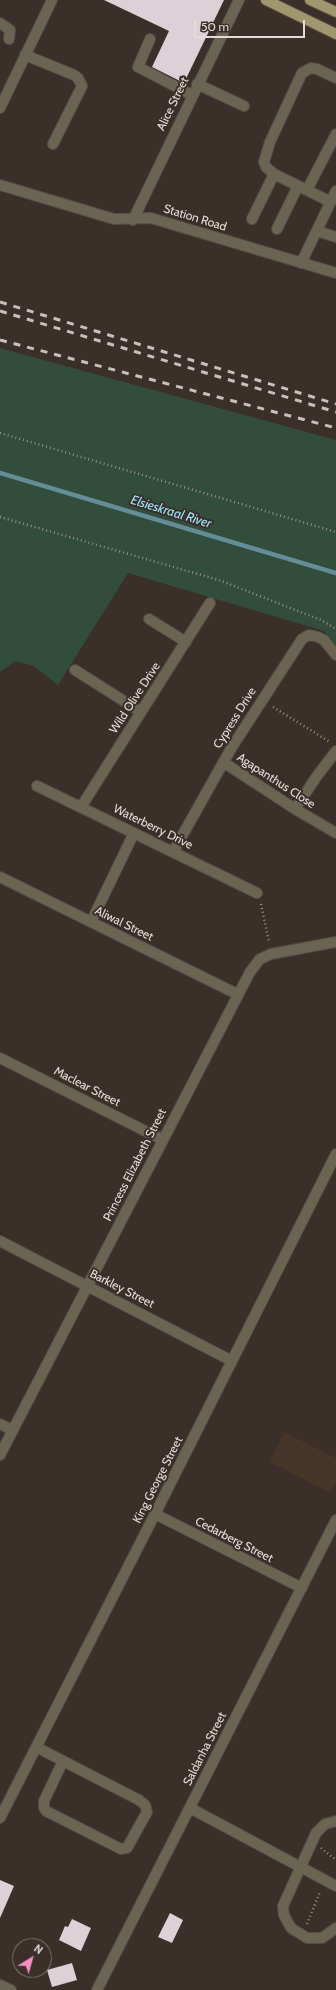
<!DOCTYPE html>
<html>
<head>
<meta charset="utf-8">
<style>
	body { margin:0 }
	#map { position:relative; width:336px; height:1990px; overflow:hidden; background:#3b2f2a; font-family:Cabin,sans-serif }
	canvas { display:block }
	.north { position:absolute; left:12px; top:1938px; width:40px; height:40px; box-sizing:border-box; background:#3b2f2a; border:1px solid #7f7470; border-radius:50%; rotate:37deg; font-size:11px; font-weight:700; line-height:16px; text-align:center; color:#e4dcd9 }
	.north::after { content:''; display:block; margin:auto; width:14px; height:18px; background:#fc8fc1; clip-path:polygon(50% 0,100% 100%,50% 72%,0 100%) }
	.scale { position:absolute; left:194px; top:20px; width:111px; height:18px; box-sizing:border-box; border:2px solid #e4dcd9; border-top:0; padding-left:5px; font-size:12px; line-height:14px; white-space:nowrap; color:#e4dcd9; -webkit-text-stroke:3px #3b2f2a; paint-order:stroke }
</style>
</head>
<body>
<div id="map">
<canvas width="336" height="1990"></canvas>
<div class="north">N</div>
<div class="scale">50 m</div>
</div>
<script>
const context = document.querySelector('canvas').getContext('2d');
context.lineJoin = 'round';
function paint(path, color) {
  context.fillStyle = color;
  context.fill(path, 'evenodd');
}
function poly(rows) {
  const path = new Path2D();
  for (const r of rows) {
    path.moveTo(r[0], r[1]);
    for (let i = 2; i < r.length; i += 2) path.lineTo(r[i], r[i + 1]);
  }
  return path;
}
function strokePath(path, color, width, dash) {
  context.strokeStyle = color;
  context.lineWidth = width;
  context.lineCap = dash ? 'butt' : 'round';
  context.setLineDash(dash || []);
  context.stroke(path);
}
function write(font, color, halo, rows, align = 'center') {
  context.font = font + ' Cabin,sans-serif';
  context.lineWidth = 4;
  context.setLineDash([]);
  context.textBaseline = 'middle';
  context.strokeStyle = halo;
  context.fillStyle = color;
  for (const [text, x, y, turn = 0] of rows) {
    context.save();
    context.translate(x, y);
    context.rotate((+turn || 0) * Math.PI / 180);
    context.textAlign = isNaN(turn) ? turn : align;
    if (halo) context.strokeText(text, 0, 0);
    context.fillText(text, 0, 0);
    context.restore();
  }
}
paint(poly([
	[284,1432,336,1458,336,1482,331,1493,270,1462]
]), '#46362a');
paint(poly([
	[0,348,336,440,336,646,324,631,128,573,58,685,34,666,15,661,0,672]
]), '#324d3c');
strokePath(poly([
	[0,473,336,573]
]), '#658d98', 4.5);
paint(poly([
	[104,0,224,0,184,83,152,67,169,31],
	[0,1880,14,1886,0,1918],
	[170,1913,183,1920,172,1943,158,1937],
	[72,1919,91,1928,81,1951,59,1940,65,1926,68,1927],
	[72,1963,77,1980,52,1987,47,1970]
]), '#ded0d7');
const minor = poly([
	[0,23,10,30,9,39],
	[150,39,138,67,192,95],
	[25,55,74,75,78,78,82,86,53,144],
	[197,84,244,106],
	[0,108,52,0],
	[0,185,114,219,151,218,336,273],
	[307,190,336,134],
	[331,202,274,174,266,167,264,162,270,142,302,73,311,68,317,69,336,78],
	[252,219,274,174],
	[133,220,239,0],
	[277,229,298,186],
	[317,231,336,237],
	[301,263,336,191],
	[149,619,186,642],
	[75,670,141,712],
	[223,762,295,809,336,833],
	[37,786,257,893],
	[81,807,210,603],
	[295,809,317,776,336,751],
	[173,852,232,747,302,639,309,635,318,637,324,640,336,655],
	[0,877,237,994],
	[91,922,134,833],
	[0,1058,163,1140],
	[0,1241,232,1361],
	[0,1424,12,1430],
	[0,1455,250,972,260,959,271,954,336,942],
	[155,1514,302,1588],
	[36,1747,139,1800,145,1805,147,1812,127,1848,121,1849,46,1811,44,1808,44,1801,63,1761],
	[190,1808,336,1886],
	[0,1818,155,1514,336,1154],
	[336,1821,325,1824,316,1833,283,1906,284,1915,291,1928,307,1938,322,1938,336,1928],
	[0,1985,11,1990],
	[97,1990,336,1520]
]);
const major = poly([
	[266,0,336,34],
	[310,0,336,12]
]);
strokePath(minor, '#564b46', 12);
strokePath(major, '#564b46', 12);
strokePath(poly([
	[0,433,336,532],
	[0,517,219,580,321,620,336,629],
	[273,707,330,742],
	[261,904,269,942],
	[321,1848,336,1860],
	[307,1924,320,1892]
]), '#978d8a', 2.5, [1, 3]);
strokePath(minor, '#6a6552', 10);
strokePath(major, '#a1976e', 10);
strokePath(poly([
	[0,302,336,404],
	[0,311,336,412],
	[0,340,336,428]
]), '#c8c0bc', 3, [7, 7]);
write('12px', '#e4dcd9', '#3b2f2a', [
	["Alice Street",173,104,-64],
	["Station Road",195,218,17],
	["Wild Olive Drive",135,698,-57],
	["Cypress Drive",235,718,-58],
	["Agapanthus Close",276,781,33],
	["Waterberry Drive",153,827,26],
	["Aliwal Street",124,924,26],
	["Maclear Street",87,1087,27],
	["Princess Elizabeth Street",135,1165,-63],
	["Barkley Street",122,1289,27],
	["King George Street",158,1480,-63],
	["Cedarberg Street",234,1540,27],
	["Saldanha Street",205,1749,-63]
]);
write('italic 13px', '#9ae3f9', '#3b2f2a', [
	["Elsieskraal River",171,512,17]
]);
</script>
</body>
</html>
